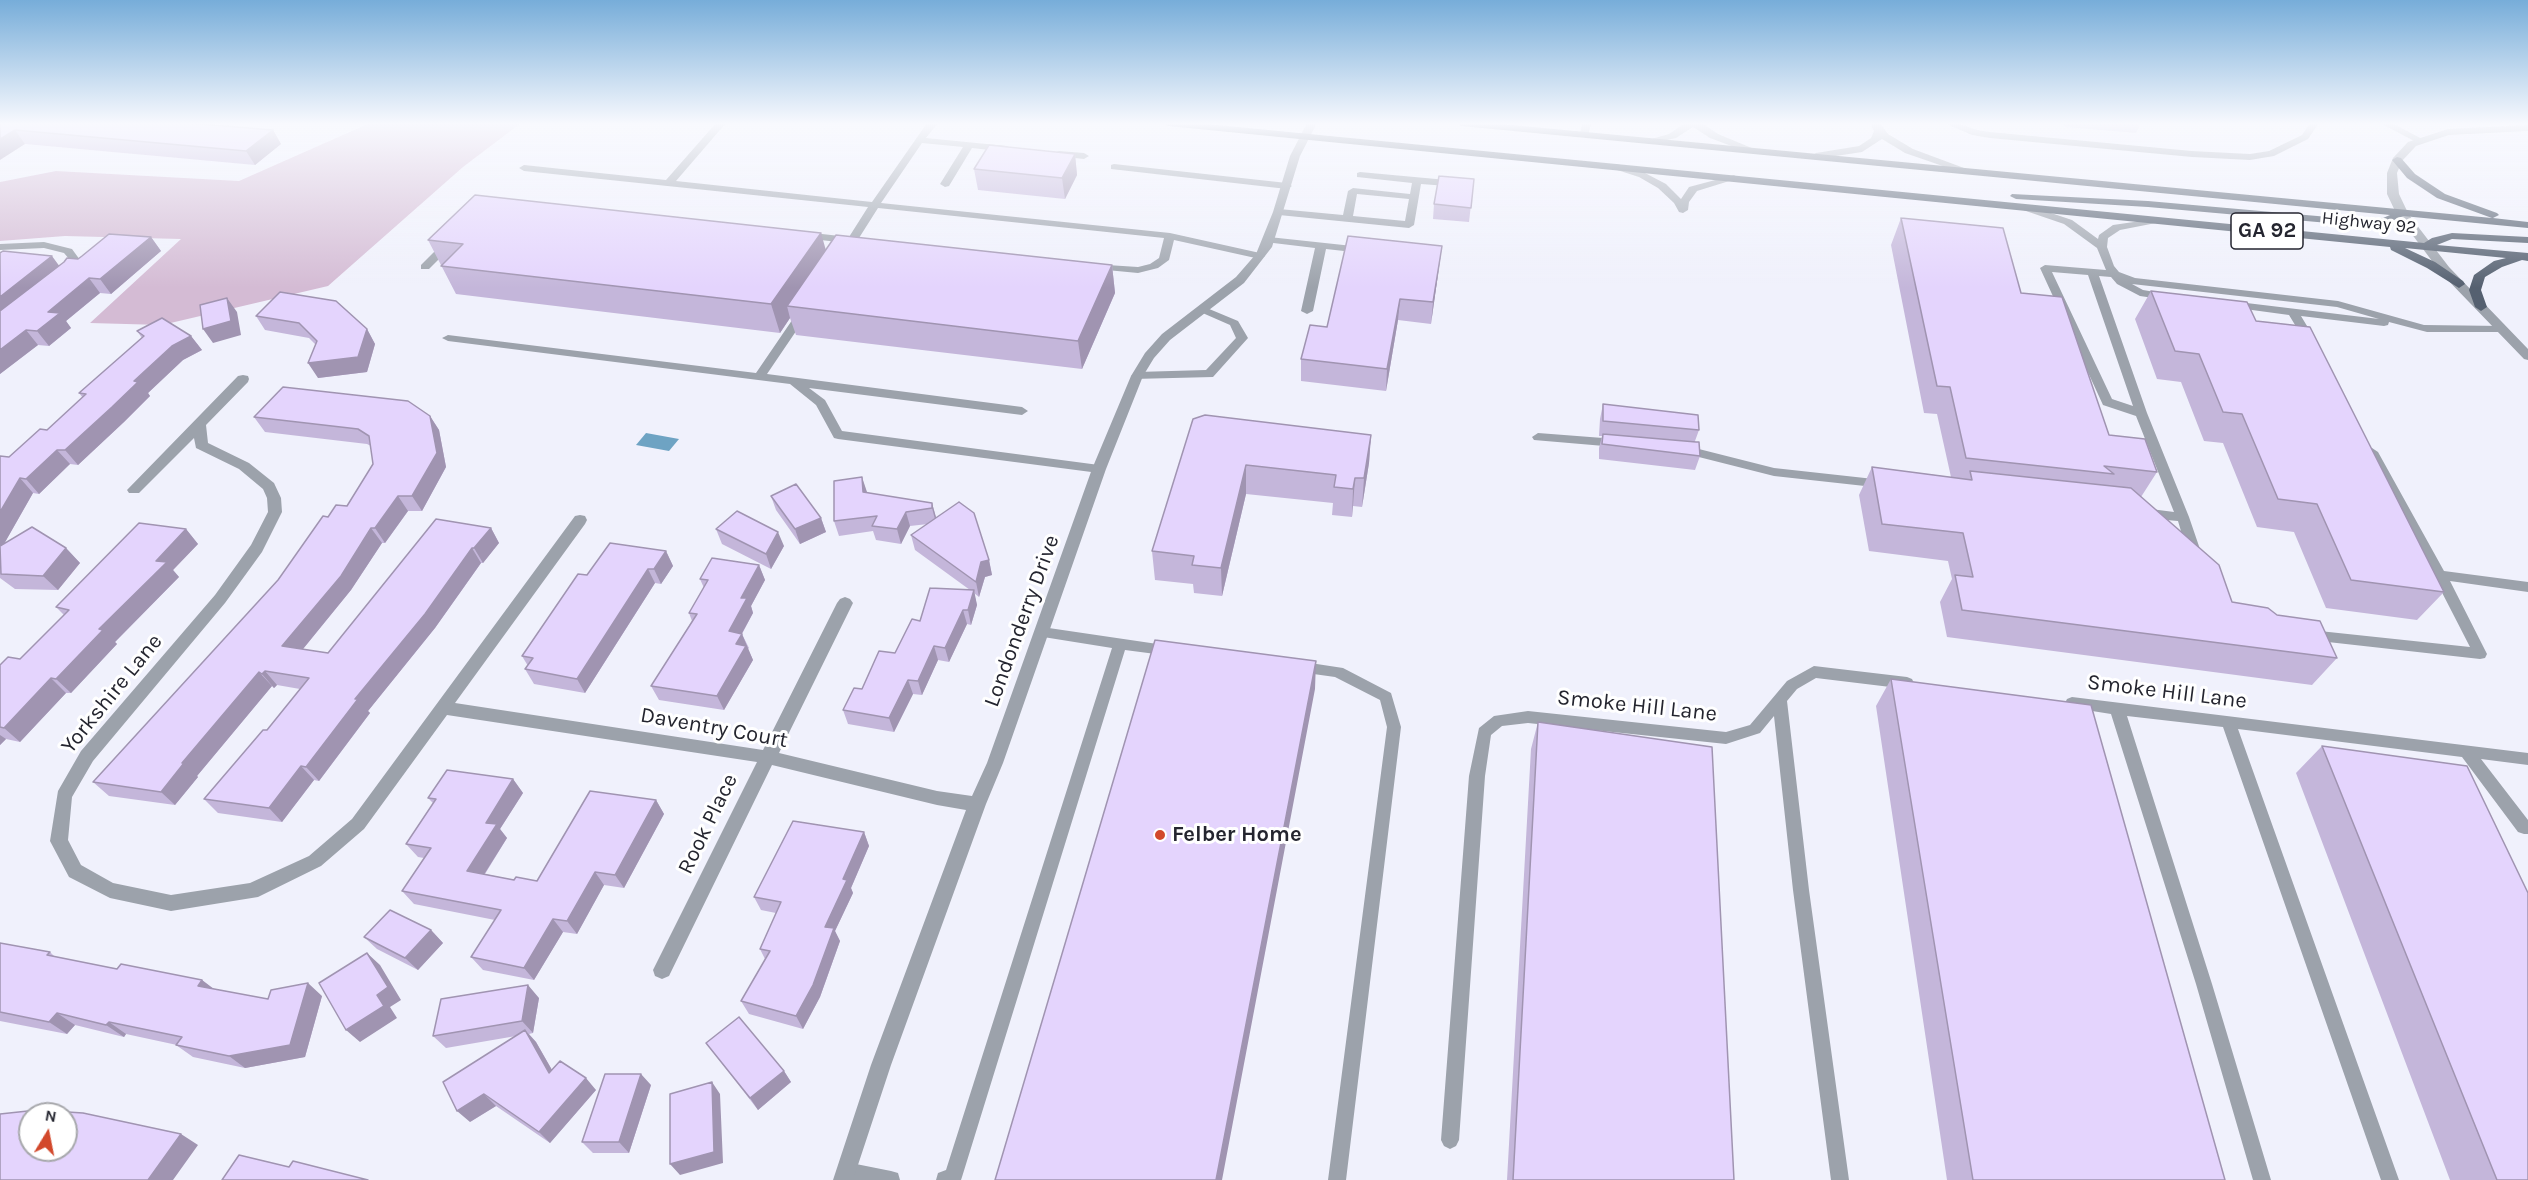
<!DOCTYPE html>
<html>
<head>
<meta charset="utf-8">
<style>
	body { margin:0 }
	#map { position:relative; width:2528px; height:1180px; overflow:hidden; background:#f0f1fc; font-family:Karla,sans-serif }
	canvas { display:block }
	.north { position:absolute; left:18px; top:1102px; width:60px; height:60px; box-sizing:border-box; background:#fff; border:2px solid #a7a8ac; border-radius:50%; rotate:10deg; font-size:16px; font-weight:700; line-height:24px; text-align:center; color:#24252f }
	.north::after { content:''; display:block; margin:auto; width:21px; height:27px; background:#d2482b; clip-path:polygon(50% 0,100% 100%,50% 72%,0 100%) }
</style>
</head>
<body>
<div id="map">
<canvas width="2528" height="1180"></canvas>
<div class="north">N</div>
</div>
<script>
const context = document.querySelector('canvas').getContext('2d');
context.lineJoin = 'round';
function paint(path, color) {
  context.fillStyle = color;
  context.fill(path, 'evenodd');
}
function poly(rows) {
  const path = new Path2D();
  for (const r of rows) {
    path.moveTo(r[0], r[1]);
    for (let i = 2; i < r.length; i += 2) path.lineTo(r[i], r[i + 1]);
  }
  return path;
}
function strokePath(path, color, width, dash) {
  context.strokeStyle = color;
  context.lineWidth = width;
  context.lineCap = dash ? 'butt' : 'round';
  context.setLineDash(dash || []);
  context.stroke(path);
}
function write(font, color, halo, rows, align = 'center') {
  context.font = font + ' Karla,sans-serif';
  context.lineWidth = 6;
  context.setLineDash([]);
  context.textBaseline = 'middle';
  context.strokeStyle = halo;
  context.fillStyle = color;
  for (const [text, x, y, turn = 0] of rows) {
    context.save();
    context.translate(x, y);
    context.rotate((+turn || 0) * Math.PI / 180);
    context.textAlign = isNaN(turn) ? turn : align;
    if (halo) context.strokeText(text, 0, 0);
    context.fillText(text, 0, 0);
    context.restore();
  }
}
paint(poly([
	[370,123,521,123,463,167,328,286,162,325,90,323,181,239,65,236,0,241,0,182,56,171,239,181]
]), '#d4bbd4');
paint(poly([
	[646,433,679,439,669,451,636,445]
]), '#6ea3c3');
paint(poly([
	[716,123,726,123,676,181,872,202,927,123,938,123,926,138,1007,146,1012,149,1007,152,972,148,949,186,945,187,940,184,963,147,922,143,881,203,1170,233,1260,253,1265,256,1260,259,1174,240,1169,260,1158,268,1138,273,1096,269,1091,266,1092,264,1138,267,1150,264,1159,258,1164,238,878,208,852,249,848,250,843,247,846,243,804,238,799,235,804,232,849,237,868,207,524,171,519,168,524,165,666,180,716,123],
	[1582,123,1591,123,1588,137,1580,135,1582,123],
	[1944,123,1957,123,1977,130,1990,132,2192,151,2250,154,2269,151,2302,135,2310,123,2319,123,2308,139,2274,156,2250,160,2192,157,1990,138,1972,135,1944,123],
	[2380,123,2392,123,2426,141,2418,143,2380,123],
	[1059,151,1084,153,1089,156,1084,159,1056,156,1056,152,1059,151],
	[1114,164,1287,183,1292,186,1287,189,1111,169,1111,165,1114,164],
	[1617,164,1645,173,1666,184,1681,199,1689,187,1734,175,1739,178,1697,191,1689,202,1688,210,1683,213,1679,212,1674,203,1658,188,1639,177,1614,169,1612,167,1617,164],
	[1360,172,1447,180,1452,183,1447,186,1421,184,1414,225,1409,228,1279,215,1274,212,1279,209,1343,215,1348,191,1353,188,1410,194,1412,183,1357,177,1357,173,1360,172],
	[1357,194,1409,199,1405,221,1353,216,1357,194],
	[2027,205,2072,220,2098,239,2099,235,2113,225,2161,218,2161,222,2120,230,2108,238,2107,247,2114,266,2119,272,2135,278,2338,301,2424,325,2502,326,2508,329,2502,332,2427,332,2389,322,2388,325,2384,326,2301,316,2316,341,2310,345,2306,343,2289,315,2230,307,2225,304,2230,301,2379,319,2337,307,2132,284,2143,290,2167,294,2172,297,2167,300,2140,296,2117,284,2111,277,2099,276,2147,413,2189,517,2202,555,2195,560,2188,555,2178,521,2143,518,2137,513,2143,508,2174,512,2136,416,2103,405,2040,268,2045,265,2106,270,2097,248,2064,224,2023,210,2023,206,2027,205],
	[2052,272,2088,275,2133,406,2112,399,2052,272],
	[1269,237,1362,247,1367,250,1362,253,1326,249,1313,311,1307,314,1301,311,1315,248,1265,242,1264,240,1269,237],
	[449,240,454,243,453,245,429,269,421,269,421,265,445,241,449,240],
	[44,242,72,249,80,260,73,276,69,277,64,274,70,260,64,253,44,248,0,250,0,244,44,242],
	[1202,306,1238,321,1248,338,1213,377,1133,379,1131,376,1137,372,1206,370,1236,338,1230,325,1198,311,1196,309,1202,306],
	[803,309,809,312,767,374,1022,407,1028,411,1022,415,809,388,825,400,842,431,1099,465,1105,469,1099,473,838,439,834,438,816,405,790,384,448,341,442,338,448,335,756,373,799,310,803,309],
	[1538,433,1616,439,1622,443,1616,447,1534,440,1532,437,1538,433],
	[1683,445,1774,468,1883,480,1889,484,1883,488,1774,476,1679,452,1677,449,1679,446,1683,445],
	[2372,448,2378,452,2444,571,2528,582,2528,592,2450,581,2487,654,2485,658,2480,659,2310,640,2305,639,2303,635,2305,631,2310,630,2470,647,2433,575,2366,452,2372,448],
	[1042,627,1171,646,1176,647,1178,651,1176,655,1171,656,1125,650,962,1177,961,1180,936,1180,938,1173,946,1170,1112,648,1037,636,1035,632,1037,628,1042,627],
	[1297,661,1343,668,1391,693,1401,727,1346,1180,1328,1180,1387,727,1380,700,1335,677,1292,671,1290,667,1292,663,1297,661],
	[1814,666,1907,677,1912,679,1914,683,1912,687,1907,689,1816,678,1797,689,1787,701,1809,890,1849,1180,1831,1180,1793,890,1774,716,1760,733,1726,744,1528,723,1502,726,1491,735,1485,776,1459,1140,1456,1146,1450,1149,1444,1146,1441,1140,1469,776,1479,728,1494,716,1528,711,1726,732,1750,725,1787,681,1814,666],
	[2072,697,2528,753,2528,765,2481,759,2528,820,2528,834,2524,834,2518,832,2462,757,2238,729,2399,1180,2381,1180,2223,727,2127,716,2212,984,2271,1180,2253,1180,2196,984,2111,714,2067,707,2065,703,2067,699,2072,697],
	[846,1162,891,1171,898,1173,900,1180,845,1180,839,1178,837,1171,839,1164,846,1162]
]), '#9ca2ab');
paint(poly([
	[1307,123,1317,123,1300,156,1272,247,1244,283,1170,340,1154,358,1143,376,1106,469,1003,763,986,804,891,1065,853,1180,833,1180,871,1065,966,810,937,805,772,765,669,976,662,979,655,976,653,970,757,762,447,715,364,829,321,866,258,897,171,911,110,898,69,877,50,841,58,791,81,751,215,595,251,545,268,512,267,498,263,489,239,469,196,448,194,438,139,493,129,493,127,490,238,376,243,375,248,376,249,379,248,382,206,425,208,443,249,463,274,483,281,498,282,512,262,552,225,603,93,761,72,797,68,840,81,865,113,883,171,895,250,883,309,856,352,819,575,516,580,515,585,516,587,520,585,524,455,703,763,750,837,603,840,599,845,597,850,599,853,603,779,753,937,791,972,796,987,763,1092,469,1131,376,1145,353,1162,334,1236,277,1256,254,1273,212,1290,156,1307,123],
	[1685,123,1702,123,1718,134,1759,151,1758,153,1750,153,1710,138,1693,127,1676,138,1649,144,1644,141,1669,134,1685,123],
	[1870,123,1880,123,1888,134,1913,149,1972,171,1971,173,1963,173,1905,153,1882,139,1862,152,1816,159,1811,156,1816,153,1859,146,1871,138,1874,131,1870,123],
	[2528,125,2528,131,2449,135,2416,146,2402,161,2397,173,2399,194,2408,213,2402,216,2396,213,2387,194,2387,173,2393,158,2408,142,2448,129,2528,125]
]), '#9ca2ab');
paint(poly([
	[2402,210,2406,211,2449,267,2528,349,2528,360,2524,359,2441,273,2396,213,2402,210]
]), '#9ca2ab');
paint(poly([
	[1163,123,1197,123,2424,243,2432,238,2452,233,2528,237,2528,243,2452,239,2437,245,2528,253,2528,261,2522,260,2502,267,2485,277,2481,290,2487,307,2481,311,2475,307,2469,290,2474,275,2494,261,2506,258,2405,248,2435,262,2463,281,2465,284,2459,288,2427,268,2391,250,2390,247,1168,126,1163,123],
	[1456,123,1491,123,2492,218,2437,198,2407,178,2392,160,2397,157,2401,158,2415,174,2445,194,2497,213,2499,215,2493,218,2528,222,2528,228,2403,216,2385,224,2351,225,2148,207,2016,199,2010,196,2012,194,2148,201,2351,219,2383,218,2390,215,1461,126,1456,123]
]), '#556070');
paint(poly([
	[0,123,273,130,281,144,255,165,25,144],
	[2064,123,2141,123,2136,133,2065,127],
	[1075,154,1077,175,1065,199,978,190,974,169],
	[1474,179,1469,222,1433,219,1434,204],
	[1901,218,2021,293,2109,435,2157,472,2141,497,2232,602,2277,615,2337,658,2312,685,1947,637,1940,602,1952,579,1948,561,1869,551,1859,495,1872,467,1951,477,1937,414,1924,413,1891,245],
	[151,237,161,251,111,294,100,293,66,321,71,328,49,346,38,345,0,374,0,253,60,266,78,259],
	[428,240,826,250,1112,265,1115,293,1082,369,796,335,790,318,780,333,456,294],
	[1442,246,1431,324,1398,320,1386,391,1301,381,1301,359,1327,327],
	[2151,291,2256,321,2444,592,2417,620,2326,608,2294,532,2257,527,2223,443,2204,441,2181,382,2157,379,2135,319],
	[256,316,367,329,375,344,367,372,318,378,316,345,309,338,265,330],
	[137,331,191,336,202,350,183,360,148,393,150,396,124,422,78,465,70,464,39,494,33,493,4,544,66,548,80,563,58,590,15,589,0,578,0,456,9,457,47,430,83,398,79,393,142,338],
	[1603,404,1699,430,1695,441,1700,456,1695,470,1599,459,1599,448,1602,436,1599,436,1600,419],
	[430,416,439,430,446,467,422,511,408,511,385,543,382,543,351,590,303,649,328,653,491,528,499,543,483,563,481,563,435,628,368,711,370,713,319,781,314,780,282,822,218,813,204,799,267,730,300,689,277,685,274,688,272,686,197,776,198,777,175,805,109,796,93,782,278,580,328,517,347,506,373,464,371,446,367,444,265,432,254,417],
	[1193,419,1371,435,1369,463,1362,507,1353,506,1352,517,1332,515,1333,503,1246,494,1222,596,1194,593,1193,584,1155,580,1152,551],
	[867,493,932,503,936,518,989,560,992,575,985,577,979,597,974,593,977,605,971,625,967,624,949,662,938,660,922,695,913,694,894,732,848,724,843,710,895,653,920,621,970,590,915,550,911,535,928,524,910,526,901,544,876,540,873,531,839,536,834,521],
	[771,496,821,518,826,532,800,544,776,510],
	[186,529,198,544,173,570,179,577,115,642,117,644,71,693,66,693,20,742,6,739,0,745,0,665,20,659,64,615,56,607],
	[716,529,784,546,771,569,722,544],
	[666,551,673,566,661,584,655,583,585,693,534,684,525,669,528,666,522,656,587,575],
	[759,565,765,580,751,606,753,613,742,634,749,648,748,649,753,660,724,710,659,700,651,686,692,621,689,613,704,588,700,579],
	[1891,679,2225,1180,1947,1180,1876,706],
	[1538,722,1734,1180,1507,1180,1531,749],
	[2322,746,2528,1180,2450,1180,2296,773],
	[513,779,523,793,500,829,507,838,485,874,514,880,537,881,656,800,664,814,624,888,604,885,577,934,563,932,534,980,483,970,471,957,495,920,414,904,402,891,424,858,418,857,406,844,433,803,428,798],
	[864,832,869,846,851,888,853,893,835,931,840,941,820,997,803,1029,749,1014,741,1001,765,959,760,949,776,913,761,910,754,897],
	[431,930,443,943,418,970,377,949,364,937],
	[0,943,50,952,55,957,117,969,202,980,213,989,268,999,322,996,305,1057,245,1068,193,1057,176,1045,177,1045,126,1034,124,1037,75,1025,67,1034,0,1021],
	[539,998,533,1033,529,1034,536,1042,552,1070,596,1090,550,1143,496,1106,470,1122,516,1036,446,1048,433,1036],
	[706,1043,784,1071,791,1082,758,1110],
	[651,1085,629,1153,593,1153,582,1142]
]), '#c4b6da');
paint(poly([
	[15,130,25,144,0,160,0,139],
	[273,130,281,144,255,165,246,151],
	[1075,154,1077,175,1065,199,1062,178],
	[821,233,829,261,787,306,790,318,780,333,771,304],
	[151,237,161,251,111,294,100,279],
	[1442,246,1439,267,1431,324,1433,302],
	[52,256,63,271,0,321,0,297],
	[1112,265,1115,293,1082,369,1078,341],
	[89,278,100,293,66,321,71,328,49,346,37,331,48,312],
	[227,298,237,312,241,335,213,343,203,329],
	[1400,299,1398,320,1386,391,1387,369],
	[367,329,375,344,367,372,318,378,308,363],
	[26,330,38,345,0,374,0,350],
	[191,336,202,350,183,360,148,393,150,396,124,422,78,465,65,450,134,381,172,346],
	[430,416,439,430,446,467,422,511,412,496],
	[1371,435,1369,463,1362,507,1364,478],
	[57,450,70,464,39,494,26,479],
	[1246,465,1246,494,1222,596,1221,568],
	[862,477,867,492,867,507,863,492],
	[20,478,33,493,0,551,0,512],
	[1355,478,1353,506,1352,517,1353,489],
	[398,496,408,511,385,543,375,528],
	[932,503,936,517,936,523,932,508],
	[906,512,910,526,901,544,897,529],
	[821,518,826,532,800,544,795,529],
	[371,528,382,543,351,590,294,660,282,646],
	[491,528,499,543,483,563,474,548],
	[186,529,198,544,173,570,179,577,115,642,117,644,71,693,56,679,99,629,156,561],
	[778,532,784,546,771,569,766,554],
	[66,548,80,563,58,590,43,576],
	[472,548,481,563,435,628,368,711,370,713,319,781,306,767,355,699],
	[666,551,673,566,661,584,654,569],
	[989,560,992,575,985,577,979,597,976,582,981,562],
	[759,565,765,580,751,606,753,613,735,646,729,631,741,598],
	[648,569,655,583,585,693,577,679],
	[974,590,977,605,971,625,968,610],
	[963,610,967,624,949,662,945,648],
	[742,634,753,660,724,710,717,696,736,644],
	[934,646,938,660,922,695,918,681],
	[1316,661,1315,689,1222,1180,1216,1180],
	[265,671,277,685,274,688,262,674],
	[259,672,272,686,197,776,198,777,175,805,161,792,182,763],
	[51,678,66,693,20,742,4,728],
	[908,680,913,694,894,732,889,718],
	[0,735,6,739,0,745],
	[301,766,314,780,282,822,269,808],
	[513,779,523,793,500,829,507,838,478,884,467,871,486,823],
	[656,800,664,814,624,888,615,875],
	[864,832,869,846,851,888,853,893,835,931,840,941,820,997,803,1029,796,1016,825,927,843,879],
	[595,872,604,885,577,934,567,921],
	[553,919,563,932,534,980,524,968],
	[431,930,443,943,418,970,405,958],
	[367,953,380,965,401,1000,390,1007,397,1018,360,1042,346,1030,377,995],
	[202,980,218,992,198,986],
	[308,983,322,996,305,1057,245,1068,229,1056],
	[528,985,539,998,533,1033,522,1021],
	[57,1013,75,1025,67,1034,49,1022],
	[109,1022,126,1034,124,1037,106,1025],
	[525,1030,536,1042,560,1084,549,1073],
	[784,1071,791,1082,758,1110,750,1098],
	[641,1074,651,1085,629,1153,619,1142],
	[586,1078,596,1090,550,1143,539,1132],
	[712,1082,720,1094,723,1163,680,1175,670,1164],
	[484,1094,496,1106,470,1122,457,1111],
	[181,1134,198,1145,173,1180,148,1180]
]), '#a094b1');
const building = poly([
	[0,123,188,123,273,130,246,151,15,130,0,139,0,123],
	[989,145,1075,154,1062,178,974,169,989,145],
	[1439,176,1474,179,1471,208,1434,204,1439,176],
	[475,195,821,233,771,304,441,266,463,244,428,240,475,195],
	[1901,218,2003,228,2021,293,2062,297,2109,435,2145,439,2157,472,2104,466,2114,474,1966,458,1950,387,1937,386,1901,218],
	[109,234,151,237,100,279,89,278,48,312,60,313,37,331,26,330,0,350,0,311,64,262,67,258,78,259,82,256,109,234],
	[836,235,1112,265,1078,341,787,306,836,235],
	[1348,236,1442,246,1433,302,1400,299,1387,369,1301,359,1310,325,1327,327,1348,236],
	[3,251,52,256,0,297,0,253,3,251],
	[2151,291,2247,302,2256,321,2310,327,2444,592,2351,580,2317,504,2278,499,2242,414,2223,412,2199,354,2175,351,2151,291],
	[280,292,336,301,367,329,358,357,308,363,317,341,299,323,256,316,280,292],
	[227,298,231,321,203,329,200,305,227,298],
	[162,318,191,336,172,346,134,381,138,382,112,407,65,450,57,450,26,479,20,478,0,512,0,456,9,457,40,429,47,430,86,394,79,393,144,336,137,331,162,318],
	[283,387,408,401,430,416,437,453,412,496,398,496,375,528,371,528,341,576,282,646,328,653,436,519,491,528,474,548,472,548,425,614,355,699,358,699,306,767,301,766,269,808,204,799,263,730,267,730,309,678,265,671,262,674,259,672,182,763,184,763,161,792,93,782,278,580,323,516,328,517,336,505,347,506,373,464,369,436,358,429,254,417,283,387],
	[1603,404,1698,415,1699,430,1603,421,1603,404],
	[1205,415,1371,435,1364,478,1355,478,1353,489,1334,487,1336,475,1246,465,1221,568,1192,565,1194,556,1152,551,1193,419,1205,415],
	[1603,434,1696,442,1699,442,1700,456,1602,444,1603,434],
	[1872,467,1972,480,1970,471,2131,488,2219,565,2232,602,2268,608,2277,615,2320,621,2337,658,1962,610,1955,575,1973,577,1963,533,1882,524,1872,467],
	[862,477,863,492,932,503,932,508,906,512,897,529,872,526,877,516,834,521,834,481,862,477],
	[796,484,821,518,795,529,771,496,796,484],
	[959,502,974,513,989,560,981,562,976,582,911,535,959,502],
	[737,511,778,532,766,554,716,529,737,511],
	[139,523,186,529,156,561,167,562,99,629,103,630,56,679,51,678,4,728,0,727,0,665,8,657,20,659,69,610,56,607,139,523],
	[32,527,66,548,43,576,1,574,0,546,32,527],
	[610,543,666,551,654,569,648,569,577,679,525,669,533,658,522,656,578,574,587,575,610,543],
	[712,558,759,565,741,598,747,598,729,631,742,634,736,644,746,646,717,696,651,686,697,614,689,613,708,580,700,579,712,558],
	[930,588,974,590,968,610,963,610,945,648,934,646,918,681,908,680,889,718,843,710,854,688,862,689,879,651,895,653,912,619,920,621,930,588],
	[1155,640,1316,661,1216,1180,995,1180,1155,640],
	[1891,679,2091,705,2225,1180,1973,1180,1891,679],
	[1538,722,1712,747,1734,1180,1513,1180,1538,722],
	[2322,746,2467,766,2528,893,2528,1180,2497,1180,2322,746],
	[447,770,513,779,486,823,497,824,467,871,514,880,516,877,537,881,590,791,656,800,615,875,595,872,567,921,553,919,524,968,471,957,501,910,402,891,431,848,406,844,436,799,428,798,447,770],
	[793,821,864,832,843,879,847,880,825,927,834,928,813,985,796,1016,741,1001,770,951,760,949,781,902,754,897,793,821],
	[390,910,431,930,405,958,364,937,390,910],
	[0,943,50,952,47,955,117,969,121,964,202,980,198,986,268,999,271,990,308,983,290,1045,229,1056,176,1045,182,1037,109,1022,106,1025,57,1013,49,1022,0,1012,0,943],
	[367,953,388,987,377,995,384,1006,346,1030,319,983,367,953],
	[528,985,522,1021,433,1036,441,999,528,985],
	[739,1017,784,1071,750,1098,706,1043,739,1017],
	[525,1030,549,1073,560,1061,586,1078,539,1132,484,1094,457,1111,443,1082,525,1030],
	[605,1074,641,1074,619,1142,582,1142,605,1074],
	[712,1082,714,1152,670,1164,670,1094,712,1082],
	[37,1110,83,1113,181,1134,148,1180,0,1180,0,1114,37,1110],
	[30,1114,66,1114,66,1150,30,1150,30,1114],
	[239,1155,289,1167,293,1161,368,1180,222,1180,239,1155]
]);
paint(building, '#e4d4fd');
strokePath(building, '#a094b1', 1.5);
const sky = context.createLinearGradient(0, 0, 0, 288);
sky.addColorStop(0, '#77add9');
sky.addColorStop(0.43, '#f8f9fe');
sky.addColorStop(1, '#f8f9fe00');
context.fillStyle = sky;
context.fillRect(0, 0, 2528, 288);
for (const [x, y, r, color] of [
	[1160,835,6,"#d2482b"]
]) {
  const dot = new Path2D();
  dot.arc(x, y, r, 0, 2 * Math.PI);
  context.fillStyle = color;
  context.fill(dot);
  strokePath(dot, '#fff', 2);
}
write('18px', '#24252f', '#fff', [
	["Highway 92",2369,223,6]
]);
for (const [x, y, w] of [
	[2267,231,72]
]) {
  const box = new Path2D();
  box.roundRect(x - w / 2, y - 18, w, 36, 4.5);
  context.fillStyle = '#fff';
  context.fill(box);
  strokePath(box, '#24252f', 1.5);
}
write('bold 21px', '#24252f', null, [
	["GA 92",2267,231]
]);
write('22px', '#24252f', '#fff', [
	["Londonderry Drive",1022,621,-70],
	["Smoke Hill Lane",2167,692,7],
	["Yorkshire Lane",112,694,-51],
	["Smoke Hill Lane",1637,706,6],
	["Daventry Court",714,728,10],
	["Rook Place",708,824,-64]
]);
write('bold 22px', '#24252f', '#fff', [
	["Felber Home",1172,835]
], 'left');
</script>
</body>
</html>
